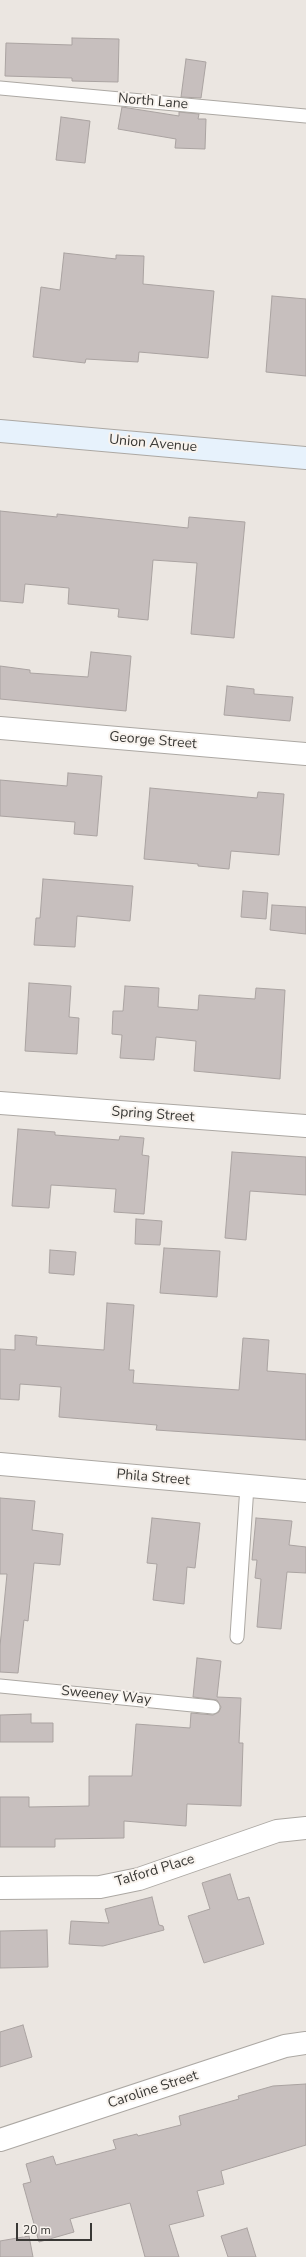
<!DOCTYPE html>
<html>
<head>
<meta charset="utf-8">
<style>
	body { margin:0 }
	#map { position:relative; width:306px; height:2257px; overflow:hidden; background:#ebe6e1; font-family:"Nunito Sans",sans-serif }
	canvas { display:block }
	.scale { position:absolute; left:16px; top:2223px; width:76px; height:18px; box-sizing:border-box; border:2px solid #393835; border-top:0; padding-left:5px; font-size:12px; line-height:14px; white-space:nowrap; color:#393835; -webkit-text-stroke:3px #f8f3ee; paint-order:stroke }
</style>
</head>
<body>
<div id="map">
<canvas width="306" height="2257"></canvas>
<div class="scale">20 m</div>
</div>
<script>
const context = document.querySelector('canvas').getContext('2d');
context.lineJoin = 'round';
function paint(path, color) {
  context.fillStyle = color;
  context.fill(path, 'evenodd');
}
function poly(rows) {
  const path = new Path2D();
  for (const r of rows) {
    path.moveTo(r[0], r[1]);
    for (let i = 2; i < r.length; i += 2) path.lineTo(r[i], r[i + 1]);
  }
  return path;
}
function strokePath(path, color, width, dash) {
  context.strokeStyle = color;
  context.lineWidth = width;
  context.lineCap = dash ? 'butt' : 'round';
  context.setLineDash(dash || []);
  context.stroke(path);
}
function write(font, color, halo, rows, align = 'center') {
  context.font = font + ' "Nunito Sans",sans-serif';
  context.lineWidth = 4;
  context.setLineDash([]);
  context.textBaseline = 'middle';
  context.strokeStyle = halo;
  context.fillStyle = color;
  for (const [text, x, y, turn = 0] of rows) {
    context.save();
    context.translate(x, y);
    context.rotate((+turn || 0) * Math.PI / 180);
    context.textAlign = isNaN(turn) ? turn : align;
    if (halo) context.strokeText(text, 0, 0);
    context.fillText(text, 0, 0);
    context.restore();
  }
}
const building = poly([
	[72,38,119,39,118,82,72,81,72,78,5,76,6,43,72,45,72,38],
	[186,59,206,62,201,98,181,97,186,59],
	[122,107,179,116,179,112,199,114,198,119,206,119,205,149,175,148,176,139,118,129,122,107],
	[61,117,90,121,85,163,56,160,61,117],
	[64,253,116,259,116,255,144,256,143,284,214,291,208,358,139,352,138,362,86,359,85,363,33,357,41,287,60,290,64,253],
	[272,296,306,299,306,376,266,372,272,296],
	[0,511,57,517,57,514,188,528,189,517,245,522,234,638,191,634,197,563,153,560,148,620,118,617,119,609,68,604,69,588,25,584,23,603,0,601,0,511],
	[91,652,131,656,126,711,0,699,0,666,30,670,30,673,88,677,91,652],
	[227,686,254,689,254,694,293,697,290,721,224,715,227,686],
	[68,773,102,776,97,836,74,834,75,822,0,816,0,780,67,786,68,773],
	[150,788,257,798,258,792,284,794,279,855,231,851,229,869,198,866,198,864,144,859,150,788],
	[43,879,133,886,130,921,77,916,75,947,34,945,36,918,40,918,43,879],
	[243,891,268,893,266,919,241,917,243,891],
	[272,905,306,907,306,934,270,930,272,905],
	[29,983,71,986,69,1017,79,1018,77,1054,25,1051,29,983],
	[125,986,159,988,158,1007,198,1010,199,995,255,999,256,988,285,990,280,1079,194,1071,196,1041,156,1037,154,1060,120,1058,122,1035,112,1034,113,1011,123,1011,125,986],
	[18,1129,55,1132,55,1135,119,1140,120,1136,144,1138,142,1155,149,1156,144,1214,114,1212,116,1189,51,1185,49,1208,12,1206,18,1129],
	[232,1152,306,1157,306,1195,250,1191,246,1240,225,1238,232,1152],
	[136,1219,162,1221,160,1245,135,1244,136,1219],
	[164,1248,220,1251,217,1297,160,1293,164,1248],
	[50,1250,76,1252,74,1275,49,1273,50,1250],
	[107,1303,134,1305,129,1370,134,1370,133,1383,239,1390,243,1338,269,1340,267,1371,306,1374,306,1440,156,1430,157,1425,59,1417,61,1387,20,1384,19,1400,0,1399,0,1349,15,1350,15,1335,37,1337,36,1345,104,1350,107,1303],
	[0,1498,35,1501,32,1530,63,1534,60,1565,34,1563,28,1621,24,1620,18,1673,0,1672,0,1646,7,1574,0,1574,0,1498],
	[152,1518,200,1523,195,1568,187,1567,184,1604,153,1600,157,1564,147,1563,152,1518],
	[256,1518,292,1521,289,1545,306,1547,306,1573,287,1572,281,1629,257,1627,261,1579,255,1578,257,1560,252,1560,256,1518],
	[197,1658,221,1661,217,1697,241,1698,239,1743,243,1743,241,1806,187,1804,186,1826,124,1821,124,1838,55,1839,55,1847,0,1847,0,1797,29,1797,29,1807,89,1806,89,1776,132,1776,136,1724,190,1728,191,1713,213,1715,219,1712,221,1707,217,1700,193,1697,197,1658],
	[31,1714,31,1723,53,1723,53,1742,0,1742,0,1715,31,1714],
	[230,1874,238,1900,249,1897,264,1944,204,1963,188,1916,210,1909,202,1883,230,1874],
	[152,1897,159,1925,163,1926,164,1930,103,1946,69,1944,71,1921,109,1923,105,1909,152,1897],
	[47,1930,48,1967,0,1968,0,1931,47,1930],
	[23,2025,32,2057,0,2067,0,2032,23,2025],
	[306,2084,306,2145,221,2171,224,2184,197,2191,204,2216,169,2225,179,2257,145,2257,130,2203,70,2219,74,2232,39,2242,23,2184,31,2182,26,2164,53,2156,56,2165,116,2149,113,2140,137,2134,138,2136,181,2125,179,2116,239,2099,238,2096,273,2086,306,2084],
	[247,2228,256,2257,228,2257,221,2236,247,2228],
	[29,2236,33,2257,0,2257,0,2241,29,2236]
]);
paint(building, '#c7bfbe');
strokePath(building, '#aaa3a1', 1);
const lane = poly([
	[0,88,306,116],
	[237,1637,247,1486],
	[0,1686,213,1707]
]);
const street = poly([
	[0,728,306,754],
	[0,1103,306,1126],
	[0,1464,306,1491],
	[0,1888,100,1887,139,1879,277,1831,306,1828],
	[0,2140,285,2046,306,2043]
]);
const secondary = poly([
	[0,431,306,458]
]);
strokePath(lane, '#aca8a3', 15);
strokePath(street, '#aca8a3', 24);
strokePath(secondary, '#aca8a3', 24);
strokePath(lane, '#fff', 13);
strokePath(street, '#fff', 22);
strokePath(secondary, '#e7f2fc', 22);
write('14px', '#393835', '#f8f3ee', [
	["North Lane",153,102,5],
	["Union Avenue",153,444,5],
	["George Street",153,741,5],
	["Spring Street",153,1115,4],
	["Phila Street",153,1478,5],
	["Sweeney Way",106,1696,6],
	["Talford Place",155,1871,-17],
	["Caroline Street",153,2090,-18]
]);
</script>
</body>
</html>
